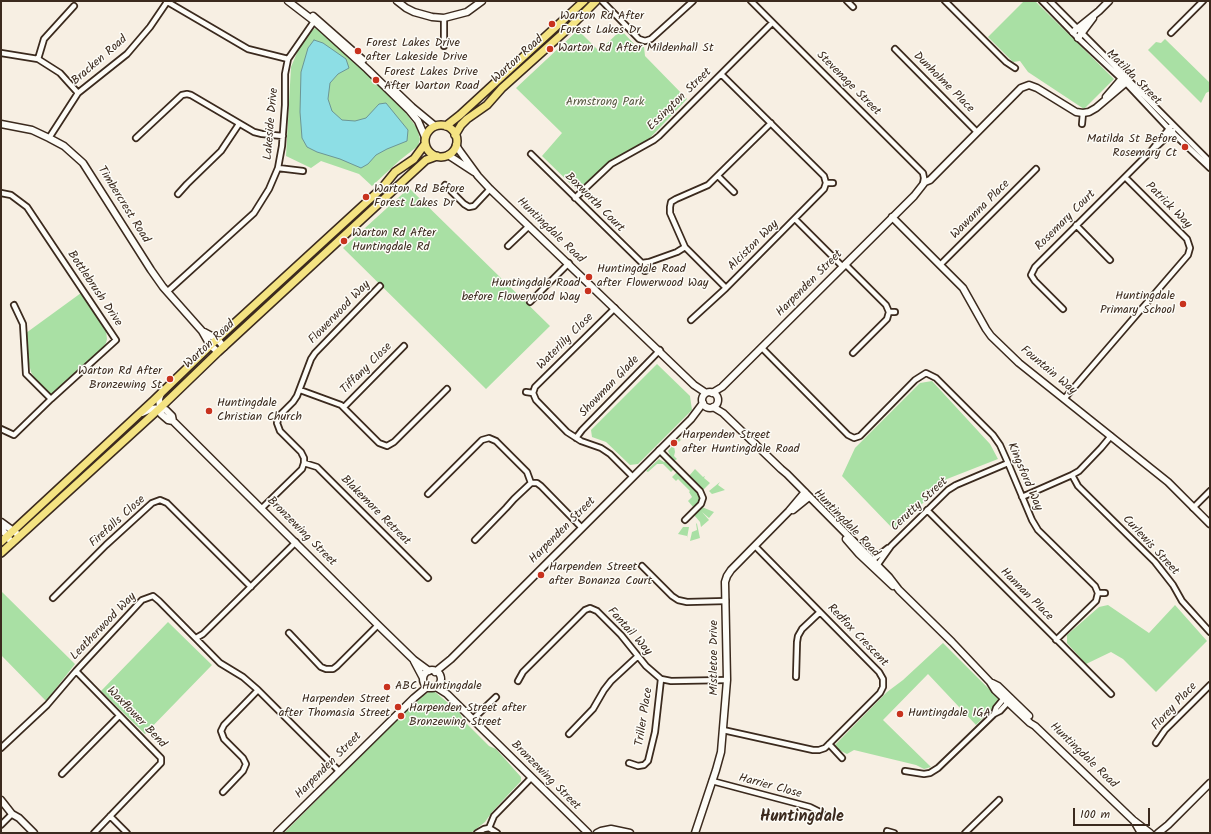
<!DOCTYPE html>
<html>
<head>
<meta charset="utf-8">
<style>
	body { margin:0 }
	#map { position:relative; width:1211px; height:834px; overflow:hidden; background:#f7efe3; font-family:Kalam,sans-serif }
	canvas { display:block }
	.frame { position:absolute; inset:0; border:2px solid #3b2a1e; pointer-events:none }
	.scale { position:absolute; left:1073px; top:808px; width:77px; height:18px; box-sizing:border-box; border:2px solid #3b2a1e; border-top:0; padding-left:5px; font-size:12px; line-height:14px; white-space:nowrap; color:#3b2a1e; -webkit-text-stroke:3px #fdfcf7; paint-order:stroke }
</style>
</head>
<body>
<div id="map">
<canvas width="1211" height="834"></canvas>
<div class="frame"></div>
<div class="scale">100 m</div>
</div>
<script>
const context = document.querySelector('canvas').getContext('2d');
context.lineJoin = 'round';
function paint(path, color) {
  context.fillStyle = color;
  context.fill(path, 'evenodd');
}
function poly(rows) {
  const path = new Path2D();
  for (const r of rows) {
    if (r.length === 3) {
      path.moveTo(r[0] + r[2], r[1]);
      path.arc(r[0], r[1], r[2], 0, 2 * Math.PI);
      continue;
    }
    path.moveTo(r[0], r[1]);
    for (let i = 2; i < r.length; i += 2) path.lineTo(r[i], r[i + 1]);
  }
  return path;
}
function strokePath(path, color, width, dash) {
  context.strokeStyle = color;
  context.lineWidth = width;
  context.lineCap = dash ? 'butt' : 'round';
  context.setLineDash(dash || []);
  context.stroke(path);
}
function write(font, color, halo, rows, align = 'center') {
  context.font = font + ' Kalam,sans-serif';
  context.lineWidth = 3;
  context.setLineDash([]);
  context.textBaseline = 'middle';
  context.strokeStyle = halo;
  context.fillStyle = color;
  for (const [text, x, y, turn = 0] of rows) {
    context.save();
    context.translate(x, y);
    context.rotate((+turn || 0) * Math.PI / 180);
    context.textAlign = isNaN(turn) ? turn : align;
    if (halo) context.strokeText(text, 0, 0);
    context.fillText(text, 0, 0);
    context.restore();
  }
}
paint(poly([
	[1024,1,1035,1,1114,79,1084,109,1028,72,1020,61,1013,62,988,37],
	[315,28,318,29,392,97,403,109,417,128,420,139,418,146,400,160,372,186,359,174,321,161,311,168,286,156,291,67,299,48,308,34],
	[578,30,599,51,621,30,636,46,644,47,645,56,687,99,648,140,609,162,578,191,542,156,562,133,516,88],
	[1165,39,1210,83,1210,91,1206,93,1201,103,1148,50,1156,42,1161,43],
	[409,188,550,326,486,389,343,248],
	[81,293,106,331,107,339,106,343,99,353,56,393,51,394,48,393,36,380,31,372,29,364,26,333],
	[657,364,690,396,692,410,638,464,630,465,606,442,592,437,591,430],
	[932,381,990,444,998,459,947,479,895,531,842,476,855,448,920,383],
	[679,438,681,440,674,446,675,452,674,456,677,459,674,461,669,457,670,455,668,451],
	[659,459,664,462,666,461,674,469,671,472,663,464,657,464,648,472,646,471],
	[695,469,703,477,705,476,704,478,710,483,704,489,702,490,689,476],
	[677,472,700,495,699,501,694,508,688,501,692,497,689,492,690,491,678,479,676,481,672,477],
	[720,482,718,485,725,490,712,494,709,491],
	[702,507,714,512,709,518,702,512,709,520,701,527,700,522,694,515],
	[694,521,697,524,700,538,690,541,692,532,697,530,696,523],
	[683,527,689,527,687,538,687,536,678,534],
	[1,591,75,664,46,701,1,655],
	[1108,605,1149,633,1175,605,1207,641,1156,692,1123,659,1111,652,1086,664,1067,643,1067,635,1099,607],
	[168,622,212,665,145,734,101,691],
	[943,643,998,698,997,704,976,725,928,674,883,720,931,767,924,769,916,765,854,750,847,754,839,750,835,745,887,692,903,680],
	[432,690,435,692,460,713,463,720,489,746,496,749,521,777,521,781,492,812,485,822,471,833,284,833,398,719,423,696]
]), '#a9e0a4');
const water = poly([
	[314,40,323,43,346,59,349,68,338,74,330,83,328,99,332,111,342,120,355,121,366,118,379,104,386,103,408,130,407,141,387,149,376,155,368,164,361,168,340,159,317,152,307,147,302,138,300,112,301,72,308,48,314,40]
]);
paint(water, '#8ddee5');
strokePath(water, '#6c9695', 1);
const street = poly([
	[166,1,248,49,288,59],
	[602,1,639,39,645,41,651,39,693,1],
	[751,1,923,173,924,178,923,184],
	[847,1,853,7],
	[945,1,1006,62,1015,68],
	[1042,1,1078,38,1126,83,1172,132,1210,168],
	[1050,1,1210,162],
	[444,18,444,46],
	[1171,33,1203,1],
	[895,49,977,132],
	[1,53,38,59,60,73,78,93],
	[38,59,44,39,74,6],
	[1082,124,1083,113],
	[49,138,78,93,127,54,150,27,167,2],
	[136,138,182,95,187,94,191,95,254,132,262,134,283,136],
	[1157,146,1173,131],
	[531,154,642,263,649,262,677,252,685,247],
	[278,168,303,171],
	[718,176,734,192],
	[826,183,833,183],
	[445,185,464,204,469,207,474,206,490,189],
	[1,193,11,195,27,207,116,340,51,399,14,435,1,429],
	[178,194,187,184,221,151,239,124],
	[575,198,611,164,654,140,659,136,772,23],
	[795,219,843,267],
	[1076,225,1110,260],
	[508,246,529,226],
	[645,264,645,271],
	[845,264,886,305,889,312,887,319,853,353],
	[940,265,1036,169],
	[726,288,685,247,670,213,670,207,671,202,676,199,708,185,771,123],
	[168,291,254,213,269,189,278,168,282,146,285,105,285,74,288,59,315,20],
	[530,302,569,263],
	[14,305,23,324,26,374,51,399],
	[615,308,535,387,533,393,536,400,567,432,581,441,601,448,610,454,633,477],
	[1063,309,1035,281,1031,275,1035,267,1151,151,1172,125],
	[889,312,895,312],
	[691,320,726,288,824,189,826,183,824,176,721,74],
	[762,348,848,435,854,438,860,436,915,380,926,373,936,378,993,435,1000,445,1008,463,1032,520,1038,530,1095,586,1098,593,1096,601,1056,640],
	[300,390,341,405,379,443,387,446,394,442,447,389],
	[526,392,533,393],
	[1064,399,1188,255,1190,248,1187,239,1125,177],
	[344,407,404,346],
	[576,438,582,430,660,350],
	[659,450,700,491,703,498,701,504,685,520],
	[304,463,317,467,428,578],
	[1072,475,1078,486,1155,562,1173,585,1182,601,1210,632],
	[428,494,482,440,489,438,496,441,527,472,531,483,537,483,541,486,582,528],
	[1022,497,1072,475,1079,471,1101,448,1111,436],
	[1193,508,1210,491],
	[261,509,302,469,304,463,304,458,301,452,280,431,277,423,280,415,293,402,297,396,311,359,315,353,380,286],
	[927,510,1111,694],
	[475,540,506,508,514,499,531,483],
	[870,562,888,548],
	[642,566,672,596,678,600,687,602,726,601],
	[876,567,891,546,948,490,956,485,1008,463],
	[1098,593,1105,593],
	[53,598,106,545,152,503,160,500,167,503,251,587],
	[289,633,321,667,326,669,333,669,337,666,378,625],
	[196,638,203,634,296,542],
	[76,671,161,758,161,763,94,833],
	[796,677,797,642,798,636,802,629,820,612],
	[518,681,523,672,585,610,590,608,597,611,621,635,646,666,661,679,671,681,727,680],
	[994,714,996,708,1005,697],
	[473,719,496,697],
	[723,730,813,750,819,750,825,748,880,693,883,687,883,679,879,672,755,546],
	[569,734,593,709,604,690,611,681,638,656],
	[1156,743,1165,730,1210,685],
	[829,744,842,758],
	[1,748,47,705,76,671,142,600,153,596,159,601,220,663,243,677,258,690,339,771],
	[629,763,638,766,644,765,648,761,655,732,661,679],
	[905,771,924,774,930,773,938,768,994,714,1000,711,1010,700],
	[62,774,119,716],
	[712,781,810,807,822,813],
	[223,792,243,771,246,764,243,758,224,739,221,731,224,725,258,690],
	[110,816,127,833],
	[1,825,12,814],
	[489,828,494,816,531,778],
	[887,831,894,833],
	[477,833,484,829,489,828,497,833],
	[965,833,999,800]
]);
const secondary = poly([
	[288,1,314,21,367,69,409,110,418,121,425,137],
	[397,1,406,8,414,12,432,17,444,18,467,12,482,1],
	[313,16,363,60],
	[1073,32,1099,11,1109,1],
	[1078,38,1093,18],
	[390,86,412,107,435,126],
	[1106,97,1125,75],
	[1,124,32,130,49,138,64,146,83,163,151,270,163,287,202,331,210,345,218,352],
	[456,145,459,150,478,176,490,189,694,385,706,393],
	[448,155,474,172],
	[892,217,963,288,986,329,991,336,1019,363,1168,482,1210,524],
	[204,332,217,339,224,347],
	[710,400,8],
	[161,393,159,399,161,414,168,420,173,421],
	[712,393,722,387,914,196,925,182,930,180,1021,88,1029,85,1037,88,1076,112,1083,113,1089,112,1096,108,1129,80],
	[713,407,723,413,781,469,787,474,889,577,899,590,952,642,990,682,995,690,1030,723,1035,726,1133,820,1150,833],
	[142,413,151,409,160,408,166,410,172,416,173,421,378,625,414,660,429,671],
	[793,510,809,497],
	[1,522,16,533],
	[1,528,12,543],
	[846,539,859,554,893,586],
	[414,661,423,678],
	[432,679,9],
	[435,672,451,659,691,419,703,403],
	[992,683,998,686,1029,716],
	[436,687,447,694,588,833],
	[1,800,12,814,19,818,34,833],
	[1134,821,1141,833],
	[277,833,414,698,426,688,429,688],
	[597,833,601,831,611,829,630,833],
	[695,833,716,770,721,752,727,680,725,582,727,576,731,570,789,511,805,492],
	[1158,833,1168,825,1210,783]
]);
const primary = poly([
	[441,141,16],
	[446,126,460,115,584,1],
	[455,135,461,125,467,119,487,105,502,88,571,26,596,1],
	[1,542,154,400,214,342,382,188,395,172,414,159,425,144],
	[1,553,160,408,218,352,426,160,437,156]
]);
strokePath(street, '#3b2a1e', 8);
strokePath(secondary, '#3b2a1e', 9);
strokePath(primary, '#3b2a1e', 10);
strokePath(street, '#fdfcf7', 4.5);
strokePath(secondary, '#fdfcf7', 6);
strokePath(primary, '#f4e382', 7);
for (const [x, y, r, color] of [
	[552,24,4,"#c8321e"],
	[550,49,4,"#c8321e"],
	[358,51,4,"#c8321e"],
	[376,80,4,"#c8321e"],
	[1185,147,4,"#c8321e"],
	[366,197,4,"#c8321e"],
	[344,241,4,"#c8321e"],
	[589,277,4,"#c8321e"],
	[588,291,4,"#c8321e"],
	[1183,304,4,"#c8321e"],
	[170,379,4,"#c8321e"],
	[209,411,4,"#c8321e"],
	[674,443,4,"#c8321e"],
	[541,575,4,"#c8321e"],
	[387,687,4,"#c8321e"],
	[398,707,4,"#c8321e"],
	[900,714,4,"#c8321e"],
	[401,716,4,"#c8321e"]
]) {
  const dot = new Path2D();
  dot.arc(x, y, r, 0, 2 * Math.PI);
  context.fillStyle = color;
  context.fill(dot);
  strokePath(dot, '#fdfcf7', 1.5);
}
write('12px', '#3b2a1e', '#fdfcf7', [
	["Warton Rd After",560,17],
	["Forest Lakes Dr",560,31],
	["Forest Lakes Drive",366,44],
	["after Lakeside Drive",366,58],
	["Warton Rd After Mildenhall St",558,49],
	["Forest Lakes Drive",384,73],
	["After Warton Road",384,87],
	["Matilda St Before",1177,140,"right"],
	["Rosemary Ct",1177,154,"right"],
	["Warton Rd Before",374,190],
	["Forest Lakes Dr",374,204],
	["Warton Rd After",352,234],
	["Huntingdale Rd",352,248],
	["Huntingdale Road",597,270],
	["after Flowerwood Way",597,284],
	["Huntingdale Road",580,284,"right"],
	["before Flowerwood Way",580,298,"right"],
	["Huntingdale",1175,297,"right"],
	["Primary School",1175,311,"right"],
	["Warton Rd After",162,372,"right"],
	["Bronzewing St",162,386,"right"],
	["Huntingdale",217,404],
	["Christian Church",217,418],
	["Harpenden Street",682,436],
	["after Huntingdale Road",682,450],
	["Harpenden Street",549,568],
	["after Bonanza Court",549,582],
	["ABC Huntingdale",395,687],
	["Harpenden Street",390,700,"right"],
	["after Thomasia Street",390,714,"right"],
	["Harpenden Street after",409,709],
	["Bronzewing Street",409,723],
	["Huntingdale IGA",908,714]
], 'left');
write('12px', '#3b2a1e', '#fdfcf7', [
	["Warton Road",518,60,-42],
	["Bracken Road",100,61,-41],
	["Matilda Street",1133,78,45],
	["Dunholme Place",943,83,45],
	["Stevenage Street",848,84,45],
	["Essington Street",680,100,-44],
	["Lakeside Drive",272,124,-85],
	["Boxworth Court",594,203,45],
	["Timbercrest Road",123,205,58],
	["Patrick Way",1168,206,45],
	["Wawanna Place",981,210,-45],
	["Rosemary Court",1066,221,-45],
	["Huntingdale Road",550,231,44],
	["Alciston Way",754,246,-45],
	["Harpenden Street",810,284,-45],
	["Bottlebrush Drive",94,289,56],
	["Flowerwood Way",340,313,-46],
	["Waterlily Close",566,342,-45],
	["Warton Road",210,345,-43],
	["Tiffany Close",367,369,-45],
	["Fountain Way",1048,371,40],
	["Showman Glade",610,387,-46],
	["Kingsford Way",1024,477,67],
	["Cerutty Street",920,505,-43],
	["Blakemore Retreat",375,511,45],
	["Firefalls Close",118,522,-42],
	["Huntingdale Road",846,524,46],
	["Harpenden Street",563,531,-45],
	["Bronzewing Street",301,532,45],
	["Curlewis Street",1150,546,47],
	["Hannan Place",1026,595,45],
	["Leatherwood Way",104,627,-46],
	["Fantail Way",629,632,48],
	["Redfox Crescent",857,636,46],
	["Mistletoe Drive",715,658,-90],
	["Florey Place",1175,707,-47],
	["Triller Place",645,717,-81],
	["Waxflower Bend",136,718,46],
	["Huntingdale Road",1083,756,44],
	["Harpenden Street",329,766,-45],
	["Bronzewing Street",545,776,45],
	["Harrier Close",770,787,15]
]);
write('12px', '#565840', '#fdfcf7', [
	["Armstrong Park",605,103]
]);
write('bold 16px', '#3b2a1e', '#fdfcf7', [
	["Huntingdale",802,818]
]);
</script>
</body>
</html>
